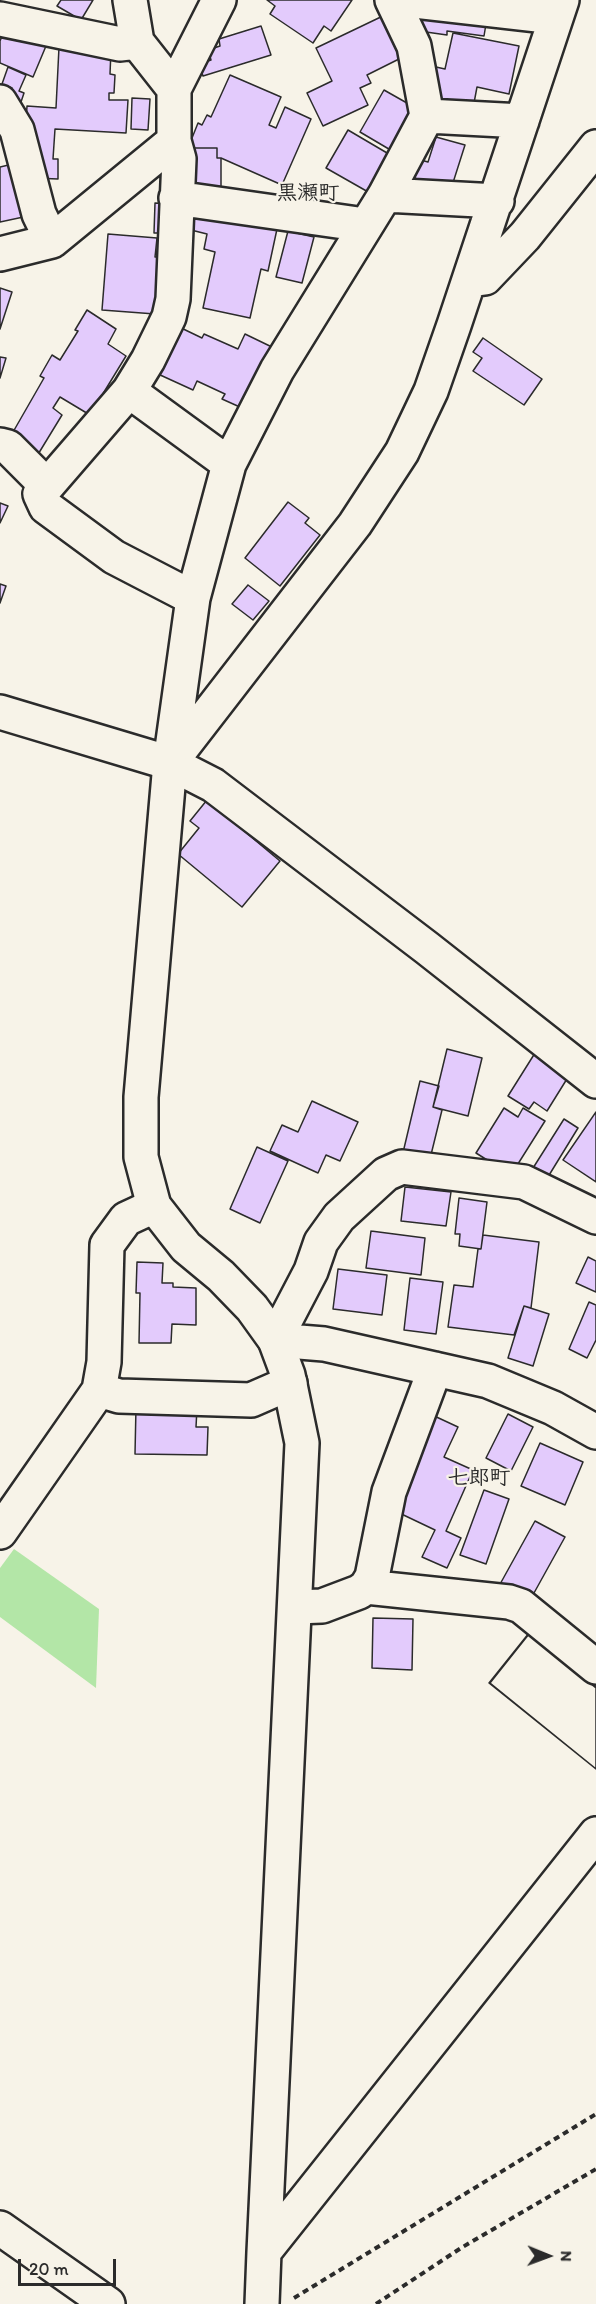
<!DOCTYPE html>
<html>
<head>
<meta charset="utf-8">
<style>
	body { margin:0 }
	#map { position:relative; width:596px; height:2304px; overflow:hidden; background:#f7f3e8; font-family:Itim,sans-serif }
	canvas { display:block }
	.north { position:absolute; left:518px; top:2226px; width:60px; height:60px; -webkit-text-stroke:4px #f7f3e8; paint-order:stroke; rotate:91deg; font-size:16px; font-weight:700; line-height:24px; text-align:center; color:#2b2b2b }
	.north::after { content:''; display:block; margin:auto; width:21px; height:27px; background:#2b2b2b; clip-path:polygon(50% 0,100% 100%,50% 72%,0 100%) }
	.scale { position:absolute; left:18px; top:2259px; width:98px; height:27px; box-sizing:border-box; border:3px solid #2b2b2b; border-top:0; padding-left:8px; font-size:18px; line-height:21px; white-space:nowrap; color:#2b2b2b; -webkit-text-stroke:4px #f7f3e8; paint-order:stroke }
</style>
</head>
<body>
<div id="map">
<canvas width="596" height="2304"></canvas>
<div class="north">N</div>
<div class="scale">20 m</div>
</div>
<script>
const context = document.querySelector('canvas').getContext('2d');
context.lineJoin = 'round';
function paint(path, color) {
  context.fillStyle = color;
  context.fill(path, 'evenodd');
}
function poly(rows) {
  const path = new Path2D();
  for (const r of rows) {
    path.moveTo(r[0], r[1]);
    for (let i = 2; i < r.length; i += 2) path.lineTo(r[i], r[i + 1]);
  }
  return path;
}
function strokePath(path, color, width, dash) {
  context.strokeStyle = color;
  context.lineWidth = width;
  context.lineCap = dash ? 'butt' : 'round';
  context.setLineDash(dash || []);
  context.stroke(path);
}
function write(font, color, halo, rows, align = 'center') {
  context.font = font + ' Itim,"Klee One",sans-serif';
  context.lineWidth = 4.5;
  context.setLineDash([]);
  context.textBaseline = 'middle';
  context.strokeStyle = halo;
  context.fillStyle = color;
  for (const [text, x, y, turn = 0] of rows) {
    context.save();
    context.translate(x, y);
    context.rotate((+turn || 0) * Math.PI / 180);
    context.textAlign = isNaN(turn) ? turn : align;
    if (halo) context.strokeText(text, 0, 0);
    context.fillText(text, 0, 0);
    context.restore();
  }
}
paint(poly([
	[14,1549,99,1609,96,1688,0,1617,0,1568]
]), '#b3e6a7');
const building = poly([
	[61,0,93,0,81,20,57,6,61,0],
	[267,0,352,0,331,31,324,26,313,43,270,14,275,6,267,0],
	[422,9,487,18,484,36,447,31,447,35,419,31,422,9],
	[387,14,407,55,367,75,371,83,360,88,368,105,323,126,307,93,332,81,316,48,387,14],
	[261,26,271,55,203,76,199,64,211,60,208,50,220,46,219,39,261,26],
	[5,29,46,46,33,77,0,63,0,41,5,29],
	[453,33,519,46,509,94,477,87,474,103,428,104,436,67,445,69,453,33],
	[59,47,111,50,110,74,115,75,114,93,109,93,109,100,128,100,126,133,55,129,53,159,58,159,58,179,34,178,24,154,27,106,56,108,59,47],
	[8,67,26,75,19,91,24,93,21,102,8,97,12,88,2,84,8,67],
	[230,75,281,97,269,125,276,128,285,107,311,119,282,185,221,158,217,158,217,148,188,148,198,123,202,125,207,115,211,117,230,75],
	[384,90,414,107,399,155,360,132,384,90],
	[132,98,150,99,148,130,131,129,132,98],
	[348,130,399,160,377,197,326,168,348,130],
	[436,137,465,145,451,189,411,177,417,159,428,162,436,137],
	[188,148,217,148,217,158,221,158,221,193,188,193,188,148],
	[17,163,28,216,0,222,0,167,17,163],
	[155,203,170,204,169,233,154,233,155,203],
	[196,212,277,229,268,271,261,269,250,318,203,308,215,252,204,249,207,234,191,230,196,212],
	[288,231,314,237,302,283,276,277,288,231],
	[108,234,157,238,155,257,159,257,155,314,102,310,108,234],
	[0,288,12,292,0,329,0,288],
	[87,310,116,329,108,344,126,356,90,415,60,397,53,408,62,415,37,456,9,439,44,378,40,376,52,355,60,360,78,331,75,330,87,310],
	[175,325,202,338,204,334,238,349,245,334,276,349,251,412,222,399,225,394,197,381,193,390,158,374,175,325],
	[483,338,542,379,524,405,473,371,482,358,473,352,483,338],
	[0,357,6,358,0,378,0,357],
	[288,502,309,518,305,523,320,535,280,586,245,558,288,502],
	[0,503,8,506,0,523,0,503],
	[0,584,6,586,0,603,0,584],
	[248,585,269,601,253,620,232,604,248,585],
	[207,800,280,861,242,907,178,854,199,828,190,821,207,800],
	[447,1049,482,1058,468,1116,433,1107,447,1049],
	[535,1053,570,1074,547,1111,534,1102,529,1109,508,1096,535,1053],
	[420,1081,439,1086,433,1107,442,1110,428,1167,401,1161,420,1081],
	[312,1101,358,1122,340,1161,326,1155,318,1173,270,1151,282,1125,298,1132,312,1101],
	[504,1108,518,1117,523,1108,545,1121,511,1175,476,1153,504,1108],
	[596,1112,596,1182,563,1160,596,1112],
	[564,1119,578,1128,543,1185,528,1176,564,1119],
	[257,1147,288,1161,260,1223,230,1209,257,1147],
	[405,1187,451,1192,446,1226,401,1221,405,1187],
	[459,1198,487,1202,481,1249,459,1246,460,1234,455,1234,459,1198],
	[371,1231,425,1238,421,1275,366,1268,371,1231],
	[483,1235,539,1242,531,1308,524,1306,514,1335,448,1327,454,1285,473,1287,478,1249,481,1249,483,1235],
	[588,1257,596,1261,596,1292,576,1283,588,1257],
	[137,1262,163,1263,162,1283,173,1283,173,1287,196,1288,196,1325,172,1324,171,1343,139,1343,140,1293,136,1293,137,1262],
	[338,1269,387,1275,382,1315,333,1309,338,1269],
	[410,1278,443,1282,436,1334,404,1330,410,1278],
	[589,1302,596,1305,596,1340,587,1358,569,1349,589,1302],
	[524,1306,549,1314,533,1366,508,1358,524,1306],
	[136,1407,197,1408,196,1427,208,1427,207,1455,135,1454,136,1407],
	[430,1414,458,1427,444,1457,473,1470,446,1531,461,1538,447,1568,422,1557,435,1530,393,1510,430,1414],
	[508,1414,533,1427,511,1471,486,1458,508,1414],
	[540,1443,583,1462,565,1505,521,1486,540,1443],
	[484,1490,509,1499,486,1564,460,1555,484,1490],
	[535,1521,565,1537,529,1602,499,1586,535,1521],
	[373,1618,413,1619,412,1670,372,1668,373,1618],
	[529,1633,596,1687,596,1769,489,1683,529,1633],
	[529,1634,596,1688,596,1769,490,1683,529,1634]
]);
paint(building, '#e3cbfc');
strokePath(building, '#2b2b2b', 1.5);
const street = poly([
	[130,0,137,42,174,89],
	[406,0,555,17],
	[0,19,120,44,137,42],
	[0,102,17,130,39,214,52,241],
	[427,116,522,121],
	[385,195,497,201],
	[176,198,365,225],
	[0,254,52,241,174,141],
	[470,280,485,278,525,236,596,147],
	[129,391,229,464,277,370,385,195,427,116,414,46,392,0],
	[0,445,8,447,47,486],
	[193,598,229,464],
	[0,712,170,763,213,785,427,948,596,1081],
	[171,762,355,524,402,452,431,391,454,325,562,0],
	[170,763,193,598,114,557,46,507,40,494,129,391,148,360,169,317,173,299,179,159,174,141,174,89,219,0],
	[596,1217,524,1182,402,1167,386,1174,339,1217,321,1242,311,1271,275,1340,324,1344,488,1381,553,1408,596,1432],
	[99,1390,119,1396,251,1400,290,1383],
	[0,1532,99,1390,104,1362,107,1245,126,1219,154,1206],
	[366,1587,372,1577,389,1492,435,1369],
	[296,1607,322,1606,359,1592,366,1587,509,1602,521,1606,596,1667]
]);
const secondary = poly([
	[170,763,141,1097,141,1157,154,1206,186,1247,221,1276,252,1308,275,1340,288,1375,302,1443,264,2252],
	[0,2228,108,2304],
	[262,2304,264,2252,596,1834]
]);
strokePath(street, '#2b2b2b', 38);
strokePath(secondary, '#2b2b2b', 38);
strokePath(poly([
	[294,2298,596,2114],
	[376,2304,461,2248,596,2169]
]), '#2b2b2b', 4, [6, 4.5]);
strokePath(street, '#f7f3e8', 33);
strokePath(secondary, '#f7f3e8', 33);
write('bold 21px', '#2b2b2b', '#f7f3e8', [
	["黒瀬町",308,194],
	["七郎町",479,1479]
]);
</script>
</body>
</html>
